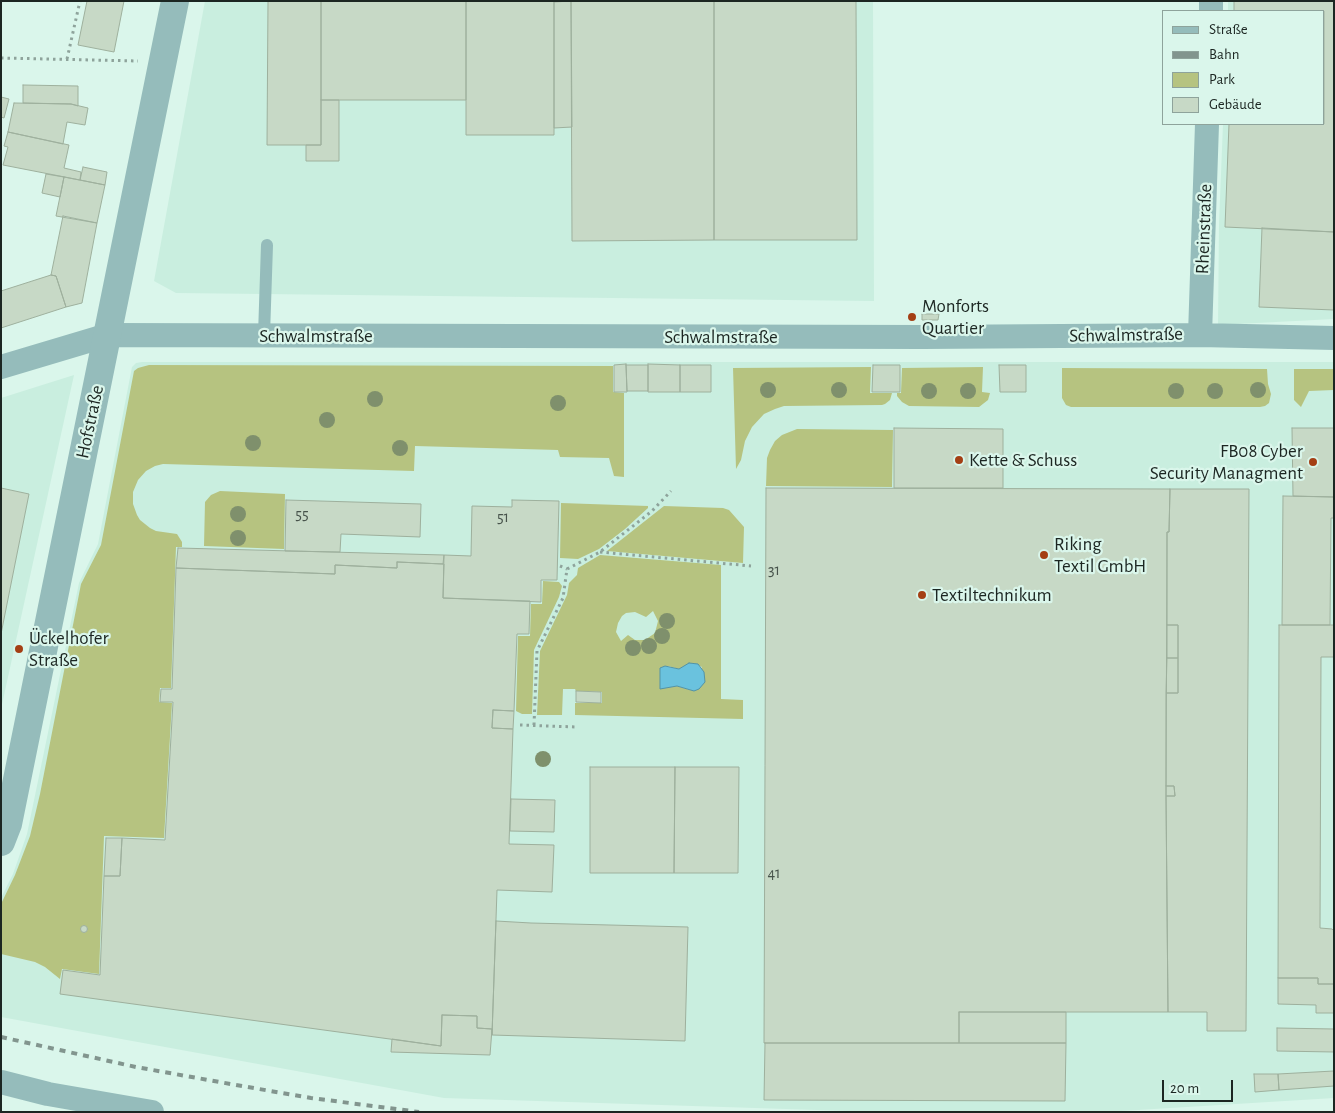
<!DOCTYPE html>
<html>
<head>
<meta charset="utf-8">
<style>
	body { margin:0 }
	#map { position:relative; width:1335px; height:1113px; overflow:hidden; background:#daf6eb; font-family:"Alegreya Sans",sans-serif }
	canvas { display:block }
	.frame { position:absolute; inset:0; border:2px solid #1c2622; pointer-events:none }
	.legend { position:absolute; left:1162px; top:10px; width:162px; height:115px; box-sizing:border-box; background:#daf6eb; border:1px solid #8ea39b; margin:0; padding:6px 9px; list-style:none; font-size:15px; color:#1c2622 }
	.legend li { display:flex; align-items:center; gap:10px; height:25px }
	.legend b { width:25px; border:1px solid #8ea39b }
	.scale { position:absolute; left:1162px; top:1080px; width:71px; height:22px; box-sizing:border-box; border:2px solid #1c2622; border-top:0; padding-left:6px; font-size:15px; line-height:18px; white-space:nowrap; color:#1c2622; -webkit-text-stroke:4px #daf6eb; paint-order:stroke }
</style>
</head>
<body>
<div id="map">
<canvas width="1335" height="1113"></canvas>
<div class="frame"></div>
<ul class="legend">
<li><b style="height:6px;background:#95bcbb"></b>Straße</li>
<li><b style="height:6px;background:#82958e"></b>Bahn</li>
<li><b style="height:14px;background:#b6c380"></b>Park</li>
<li><b style="height:14px;background:#c7d9c6"></b>Gebäude</li>
</ul>
<div class="scale">20 m</div>
</div>
<script>
const context = document.querySelector('canvas').getContext('2d');
context.lineJoin = 'round';
function paint(path, color) {
  context.fillStyle = color;
  context.fill(path, 'evenodd');
}
function poly(rows) {
  const path = new Path2D();
  for (const r of rows) {
    if (r.length === 3) {
      path.moveTo(r[0] + r[2], r[1]);
      path.arc(r[0], r[1], r[2], 0, 2 * Math.PI);
      continue;
    }
    path.moveTo(r[0], r[1]);
    for (let i = 2; i < r.length; i += 2) path.lineTo(r[i], r[i + 1]);
  }
  return path;
}
function strokePath(path, color, width, dash) {
  context.strokeStyle = color;
  context.lineWidth = width;
  context.lineCap = dash ? 'butt' : 'round';
  context.setLineDash(dash || []);
  context.stroke(path);
}
function write(font, color, halo, rows, align = 'center') {
  context.font = font + ' "Alegreya Sans",sans-serif';
  context.lineWidth = 4.5;
  context.setLineDash([]);
  context.textBaseline = 'middle';
  context.strokeStyle = halo;
  context.fillStyle = color;
  for (const [text, x, y, turn = 0] of rows) {
    context.save();
    context.translate(x, y);
    context.rotate((+turn || 0) * Math.PI / 180);
    context.textAlign = isNaN(turn) ? turn : align;
    if (halo) context.strokeText(text, 0, 0);
    context.fillText(text, 0, 0);
    context.restore();
  }
}
paint(poly([
	[205,1,873,1,874,301,176,293,154,281],
	[1228,1,1334,1,1334,319,1218,325,1219,224,1223,124,1324,124,1324,11,1228,11],
	[142,362,1334,362,1334,1098,1105,1112,879,1112,444,1098,1,1017,1,898,13,874,27,834,79,583,98,544,132,367,136,363],
	[74,375,1,709,1,398]
]), '#c9eedf');
paint(poly([
	[149,365,613,366,613,392,624,393,624,477,614,476,609,458,560,457,558,450,415,446,414,471,163,464,155,466,146,471,138,480,133,492,133,504,137,515,140,520,150,528,156,531,177,534,182,542,182,547,176,547,171,688,160,688,159,702,172,703,164,838,104,836,99,974,62,969,60,979,45,967,35,962,1,954,1,904,15,875,30,836,40,794,81,584,101,545,134,371,138,368],
	[871,367,870,393,892,393,890,400,885,404,882,405,784,406,775,409,764,414,752,427,745,441,741,460,736,469,733,368],
	[983,367,982,392,990,393,988,400,979,407,909,406,902,402,897,396,897,393,901,393,902,368],
	[1062,368,1267,369,1268,384,1271,394,1269,403,1265,406,1260,407,1071,407,1066,405,1062,398],
	[1294,369,1334,369,1334,390,1309,391,1301,407,1294,400],
	[797,429,893,430,892,487,766,486,767,458,770,450,775,441,782,435],
	[220,491,285,494,284,549,204,546,205,502,211,495],
	[561,503,648,506,648,508,625,529,599,549,578,559,560,558],
	[664,506,723,508,729,510,744,527,743,563,607,551],
	[600,555,721,565,721,699,743,700,743,719,575,715,575,703,602,703,602,692,576,691,575,689,563,689,562,715,537,715,540,651,567,595,569,583,577,575,578,568],
	[653,611,658,621,655,633,645,640,635,640,628,635,621,641,616,632,618,623,622,616,626,613,635,612,646,617],
	[693,663,702,667,690,690,677,686,660,688,660,668,668,666,679,669],
	[543,581,559,582,562,586,559,597,534,650,532,714,522,714,516,711,518,636,530,636,531,604,542,604]
]), '#b6c380');
const water = poly([
	[689,663,698,664,704,672,705,682,699,689,694,691,677,686,660,689,660,668,665,666,679,669,689,663]
]);
paint(water, '#6ac2de');
strokePath(water, '#5393a6', 1);
const building = poly([
	[87,1,124,1,114,52,78,45,87,1],
	[268,1,321,1,321,145,267,145,268,1],
	[321,1,466,1,466,100,321,100,321,1],
	[466,1,554,1,554,135,466,135,466,1],
	[571,1,572,127,554,128,554,2,571,1],
	[571,1,714,1,714,240,572,241,571,1],
	[714,1,856,1,857,240,714,240,714,1],
	[1234,1,1334,1,1334,232,1225,227,1229,124,1324,124,1324,11,1234,11,1234,1],
	[23,85,78,86,78,106,71,104,23,103,23,85],
	[1,97,9,99,4,118,1,117,1,97],
	[321,100,339,100,339,161,306,161,306,145,321,145,321,100],
	[14,103,71,104,88,108,85,125,67,122,63,144,8,132,14,103],
	[8,132,69,145,64,168,81,172,80,180,3,165,8,147,4,146,8,132],
	[83,167,107,172,105,185,80,180,83,167],
	[46,174,64,177,60,197,42,193,46,174],
	[64,177,105,185,97,223,56,216,64,177],
	[63,216,97,223,82,303,66,307,56,276,51,275,63,216],
	[1262,228,1334,232,1334,310,1259,307,1262,228],
	[51,275,56,276,66,307,1,328,1,291,51,275],
	[922,314,939,314,938,320,922,320,922,314],
	[626,364,627,392,614,392,614,365,626,364],
	[648,364,680,365,680,392,648,392,648,364],
	[626,365,648,365,648,391,627,391,626,365],
	[680,365,711,365,711,392,680,392,680,365],
	[873,365,900,365,900,392,872,392,873,365],
	[999,365,1026,365,1026,392,1000,392,999,365],
	[894,428,1003,429,1003,488,894,488,894,428],
	[1292,428,1334,428,1334,497,1293,496,1292,428],
	[1,488,29,494,1,634,1,488],
	[766,488,1170,489,1169,532,1167,532,1166,796,1168,1012,959,1012,959,1043,764,1043,766,488],
	[1170,489,1249,489,1246,1031,1207,1031,1207,1012,1168,1012,1166,796,1175,796,1174,786,1166,786,1166,693,1178,693,1178,625,1167,625,1167,532,1169,532,1170,489],
	[1283,496,1334,497,1334,518,1331,518,1330,625,1282,625,1283,496],
	[286,500,421,504,420,537,341,534,340,552,285,551,286,500],
	[512,500,559,501,557,580,541,580,541,602,443,598,444,555,471,556,472,506,512,507,512,500],
	[178,548,444,555,443,564,397,562,397,568,335,565,335,574,176,568,178,548],
	[397,562,444,564,443,598,530,601,529,634,517,634,514,711,493,710,492,728,513,729,509,844,554,845,552,892,497,890,492,1035,492,1029,477,1028,477,1016,442,1015,441,1046,60,994,63,970,100,975,104,876,120,876,122,838,165,840,173,702,160,702,161,689,172,689,176,568,335,574,335,565,397,568,397,562],
	[1167,625,1178,625,1178,658,1167,658,1167,625],
	[1279,625,1334,625,1334,657,1321,657,1320,928,1332,929,1334,931,1334,984,1318,984,1318,978,1278,978,1279,625],
	[1167,658,1178,658,1178,693,1166,693,1167,658],
	[576,691,601,692,601,703,576,702,576,691],
	[493,710,514,711,513,729,492,728,493,710],
	[590,767,675,767,674,873,590,873,590,767],
	[675,767,739,767,738,873,674,873,675,767],
	[1166,786,1174,786,1175,796,1166,796,1166,786],
	[511,799,555,800,554,832,510,831,511,799],
	[106,838,122,838,120,876,104,876,106,838],
	[496,921,531,923,688,927,685,1041,492,1035,496,921],
	[84,929,3.5],
	[1278,978,1318,978,1318,984,1334,984,1334,1013,1316,1013,1316,1005,1278,1004,1278,978],
	[959,1012,1066,1012,1066,1043,959,1043,959,1012],
	[442,1015,477,1016,477,1028,492,1029,490,1055,391,1052,392,1039,441,1046,442,1015],
	[1277,1028,1334,1029,1334,1052,1277,1051,1277,1028],
	[765,1043,1066,1043,1065,1101,764,1100,765,1043],
	[1334,1071,1334,1086,1279,1090,1278,1074,1334,1071],
	[1254,1074,1278,1074,1279,1090,1255,1092,1254,1074]
]);
paint(building, '#c7d9c6');
strokePath(building, '#9eb09d', 1);
strokePath(poly([
	[1,58,138,61],
	[67,59,80,1],
	[600,552,751,566],
	[560,566,567,569],
	[520,725,576,727],
	[534,725,537,651,563,598,567,569,600,552,652,511,671,491]
]), '#8ea39b', 3, [2.5, 4]);
strokePath(poly([
	[264,335,267,245]
]), '#95bcbb', 12);
strokePath(poly([
	[1211,11,1211,1],
	[1200,335,1207,124],
	[1,367,108,335,923,337,1200,335,1334,338],
	[1,1082,48,1094,152,1112]
]), '#95bcbb', 24);
strokePath(poly([
	[1,842,8,824,175,1]
]), '#95bcbb', 28);
strokePath(poly([
	[1,1037,136,1067,236,1085,311,1098,419,1112]
]), '#82958e', 4, [6, 6]);
context.fillStyle = '#7f906c';
for (const [x, y] of [
	[768,390],
	[839,390],
	[1258,390],
	[929,391],
	[968,391],
	[1176,391],
	[1215,391],
	[375,399],
	[558,403],
	[327,420],
	[253,443],
	[400,448],
	[238,514],
	[238,538],
	[667,621],
	[662,636],
	[649,646],
	[633,648],
	[543,759]
]) {
  context.beginPath();
  context.arc(x, y, 8, 0, 2 * Math.PI);
  context.fill();
}
for (const [x, y, r, color] of [
	[912,317,5,"#a43f14"],
	[959,460,5,"#a43f14"],
	[1313,462,5,"#a43f14"],
	[1044,555,5,"#a43f14"],
	[922,595,5,"#a43f14"],
	[19,649,5,"#a43f14"]
]) {
  const dot = new Path2D();
  dot.arc(x, y, r, 0, 2 * Math.PI);
  context.fillStyle = color;
  context.fill(dot);
  strokePath(dot, '#daf6eb', 2);
}
write('16px', '#47534b', null, [
	["55",302,514],
	["51",503,517],
	["31",774,570],
	["41",774,873]
]);
write('19px', '#1c2622', '#daf6eb', [
	["Rheinstraße",1204,229,-88],
	["Schwalmstraße",1126,335,-1],
	["Schwalmstraße",316,336],
	["Schwalmstraße",721,337],
	["Hofstraße",90,422,-78]
]);
write('19px', '#1c2622', '#daf6eb', [
	["Monforts",922,306],
	["Quartier",922,328],
	["FB08 Cyber",1303,451,"right"],
	["Security Managment",1303,473,"right"],
	["Kette & Schuss",969,460],
	["Riking",1054,544],
	["Textil GmbH",1054,566],
	["Textiltechnikum",932,595],
	["Ückelhofer",29,638],
	["Straße",29,660]
], 'left');
</script>
</body>
</html>
